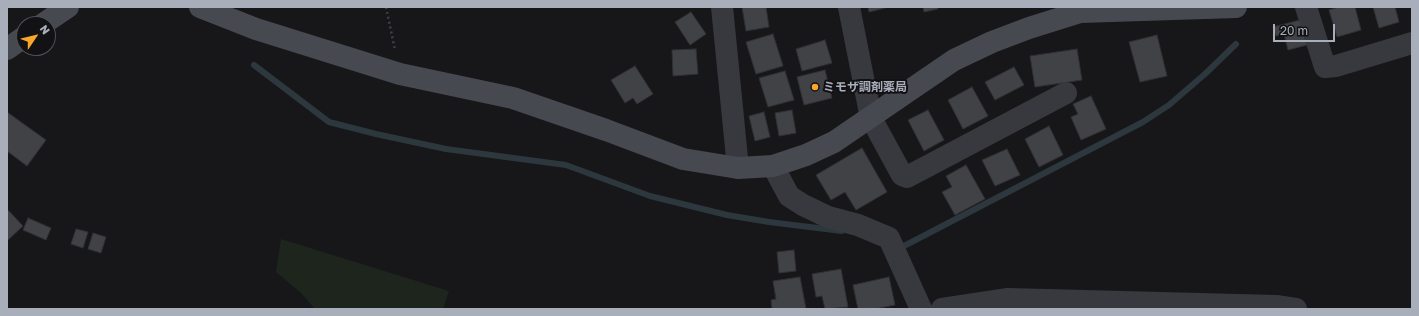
<!DOCTYPE html>
<html>
<head>
<meta charset="utf-8">
<style>
	body { margin:0 }
	#map { position:relative; width:1419px; height:316px; overflow:hidden; background:#171719; font-family:"Golos Text",sans-serif }
	canvas { display:block }
	.frame { position:absolute; inset:0; border:8px solid #a9afba; pointer-events:none }
	.north { position:absolute; left:16px; top:16px; width:40px; height:40px; box-sizing:border-box; background:#121214; border:1px solid #4e5156; border-radius:50%; rotate:55deg; font-size:11px; font-weight:700; line-height:16px; text-align:center; color:#a9afba }
	.north::after { content:''; display:block; margin:auto; width:14px; height:18px; background:#f9a62f; clip-path:polygon(50% 0,100% 100%,50% 72%,0 100%) }
	.scale { position:absolute; left:1273px; top:24px; width:62px; height:18px; box-sizing:border-box; border:2px solid #a9afba; border-top:0; padding-left:5px; font-size:12px; line-height:14px; white-space:nowrap; color:#a9afba; -webkit-text-stroke:3px #121214; paint-order:stroke }
</style>
</head>
<body>
<div id="map">
<canvas width="1419" height="316"></canvas>
<div class="frame"></div>
<div class="north">N</div>
<div class="scale">20 m</div>
</div>
<script>
const context = document.querySelector('canvas').getContext('2d');
context.lineJoin = 'round';
function paint(path, color) {
  context.fillStyle = color;
  context.fill(path, 'evenodd');
}
function poly(rows) {
  const path = new Path2D();
  for (const r of rows) {
    path.moveTo(r[0], r[1]);
    for (let i = 2; i < r.length; i += 2) path.lineTo(r[i], r[i + 1]);
  }
  return path;
}
function strokePath(path, color, width, dash) {
  context.strokeStyle = color;
  context.lineWidth = width;
  context.lineCap = dash ? 'butt' : 'round';
  context.setLineDash(dash || []);
  context.stroke(path);
}
function write(font, color, halo, rows, align = 'center') {
  context.font = font + ' "Golos Text","Noto Sans JP",sans-serif';
  context.lineWidth = 4;
  context.setLineDash([]);
  context.textBaseline = 'middle';
  context.strokeStyle = halo;
  context.fillStyle = color;
  for (const [text, x, y, turn = 0] of rows) {
    context.save();
    context.translate(x, y);
    context.rotate((+turn || 0) * Math.PI / 180);
    context.textAlign = isNaN(turn) ? turn : align;
    if (halo) context.strokeText(text, 0, 0);
    context.fillText(text, 0, 0);
    context.restore();
  }
}
paint(poly([
	[281,239,449,291,443,309,315,309,301,293,276,272]
]), '#1d251d');
strokePath(poly([
	[254,65,329,122,376,134,446,149,566,165,650,196,727,215,769,222,842,231],
	[902,247,1143,122,1169,105,1205,74,1236,44]
]), '#2c383e', 6);
const building = poly([
	[742,7,766,7,769,27,746,31,742,7],
	[868,7,889,7,869,12,868,7],
	[923,7,937,7,938,9,924,12,923,7],
	[1339,7,1355,7,1361,30,1337,37,1329,10,1339,7],
	[1373,7,1395,7,1399,22,1379,28,1373,7],
	[691,12,706,34,690,45,675,22,691,12],
	[1300,20,1307,45,1288,50,1284,34,1276,36,1273,27,1300,20],
	[773,34,783,66,756,74,746,42,773,34],
	[1157,35,1167,76,1140,82,1129,42,1157,35],
	[825,40,832,63,802,71,796,49,825,40],
	[696,49,698,74,673,76,672,50,696,49],
	[1077,49,1082,80,1035,87,1030,56,1077,49],
	[635,66,653,94,637,104,633,98,625,103,611,80,635,66],
	[1014,67,1024,85,995,100,985,82,1014,67],
	[825,70,832,98,804,105,797,77,825,70],
	[785,71,794,100,768,107,759,78,785,71],
	[972,87,988,116,963,129,948,100,972,87],
	[1091,96,1106,129,1081,140,1071,117,1078,114,1073,104,1091,96],
	[792,110,796,133,779,136,775,113,792,110],
	[928,110,944,140,924,151,908,120,928,110],
	[7,112,46,140,27,166,7,151,7,112],
	[764,112,770,137,755,141,749,116,764,112],
	[1049,126,1063,155,1039,167,1025,139,1049,126],
	[862,148,887,192,856,210,845,192,831,200,816,175,862,148],
	[1007,149,1020,175,995,186,982,160,1007,149],
	[966,165,985,199,955,215,942,192,952,187,946,176,966,165],
	[7,209,23,226,7,241,7,209],
	[28,218,51,228,46,240,23,230,28,218],
	[76,229,88,232,83,248,71,244,76,229],
	[93,233,106,237,101,253,88,249,93,233],
	[794,250,796,271,779,273,777,252,794,250],
	[841,269,848,307,825,309,822,296,816,297,812,274,841,269],
	[800,277,806,309,772,309,771,300,776,299,773,281,800,277],
	[889,277,895,305,875,309,858,309,853,285,889,277]
]);
paint(building, '#414246');
strokePath(building, '#313135', 1);
strokePath(poly([
	[386,7,395,50]
]), '#3e4146', 2.5, [2, 3]);
strokePath(poly([
	[722,7,738,168],
	[849,7,871,118,902,175,907,177,1066,93],
	[1306,7,1325,67,1336,66,1412,43],
	[773,166,789,196,803,205,828,217,858,225,889,238,921,309],
	[942,309,1008,299,1276,306,1296,309]
]), '#38393f', 22);
strokePath(poly([
	[200,7,256,29,400,74,513,98,606,130,683,159,738,168,773,166,806,155,834,142,954,60,992,42,1029,28,1080,12,1236,7],
	[43,24,68,7],
	[7,49,24,37]
]), '#46494f', 22);
for (const [x, y, r, color] of [
	[815,87,4,"#f9a62f"]
]) {
  const dot = new Path2D();
  dot.arc(x, y, r, 0, 2 * Math.PI);
  context.fillStyle = color;
  context.fill(dot);
  strokePath(dot, '#121214', 1.5);
}
write('bold 12px', '#a9afba', '#121214', [
	["ミモザ調剤薬局",823,87]
], 'left');
</script>
</body>
</html>
